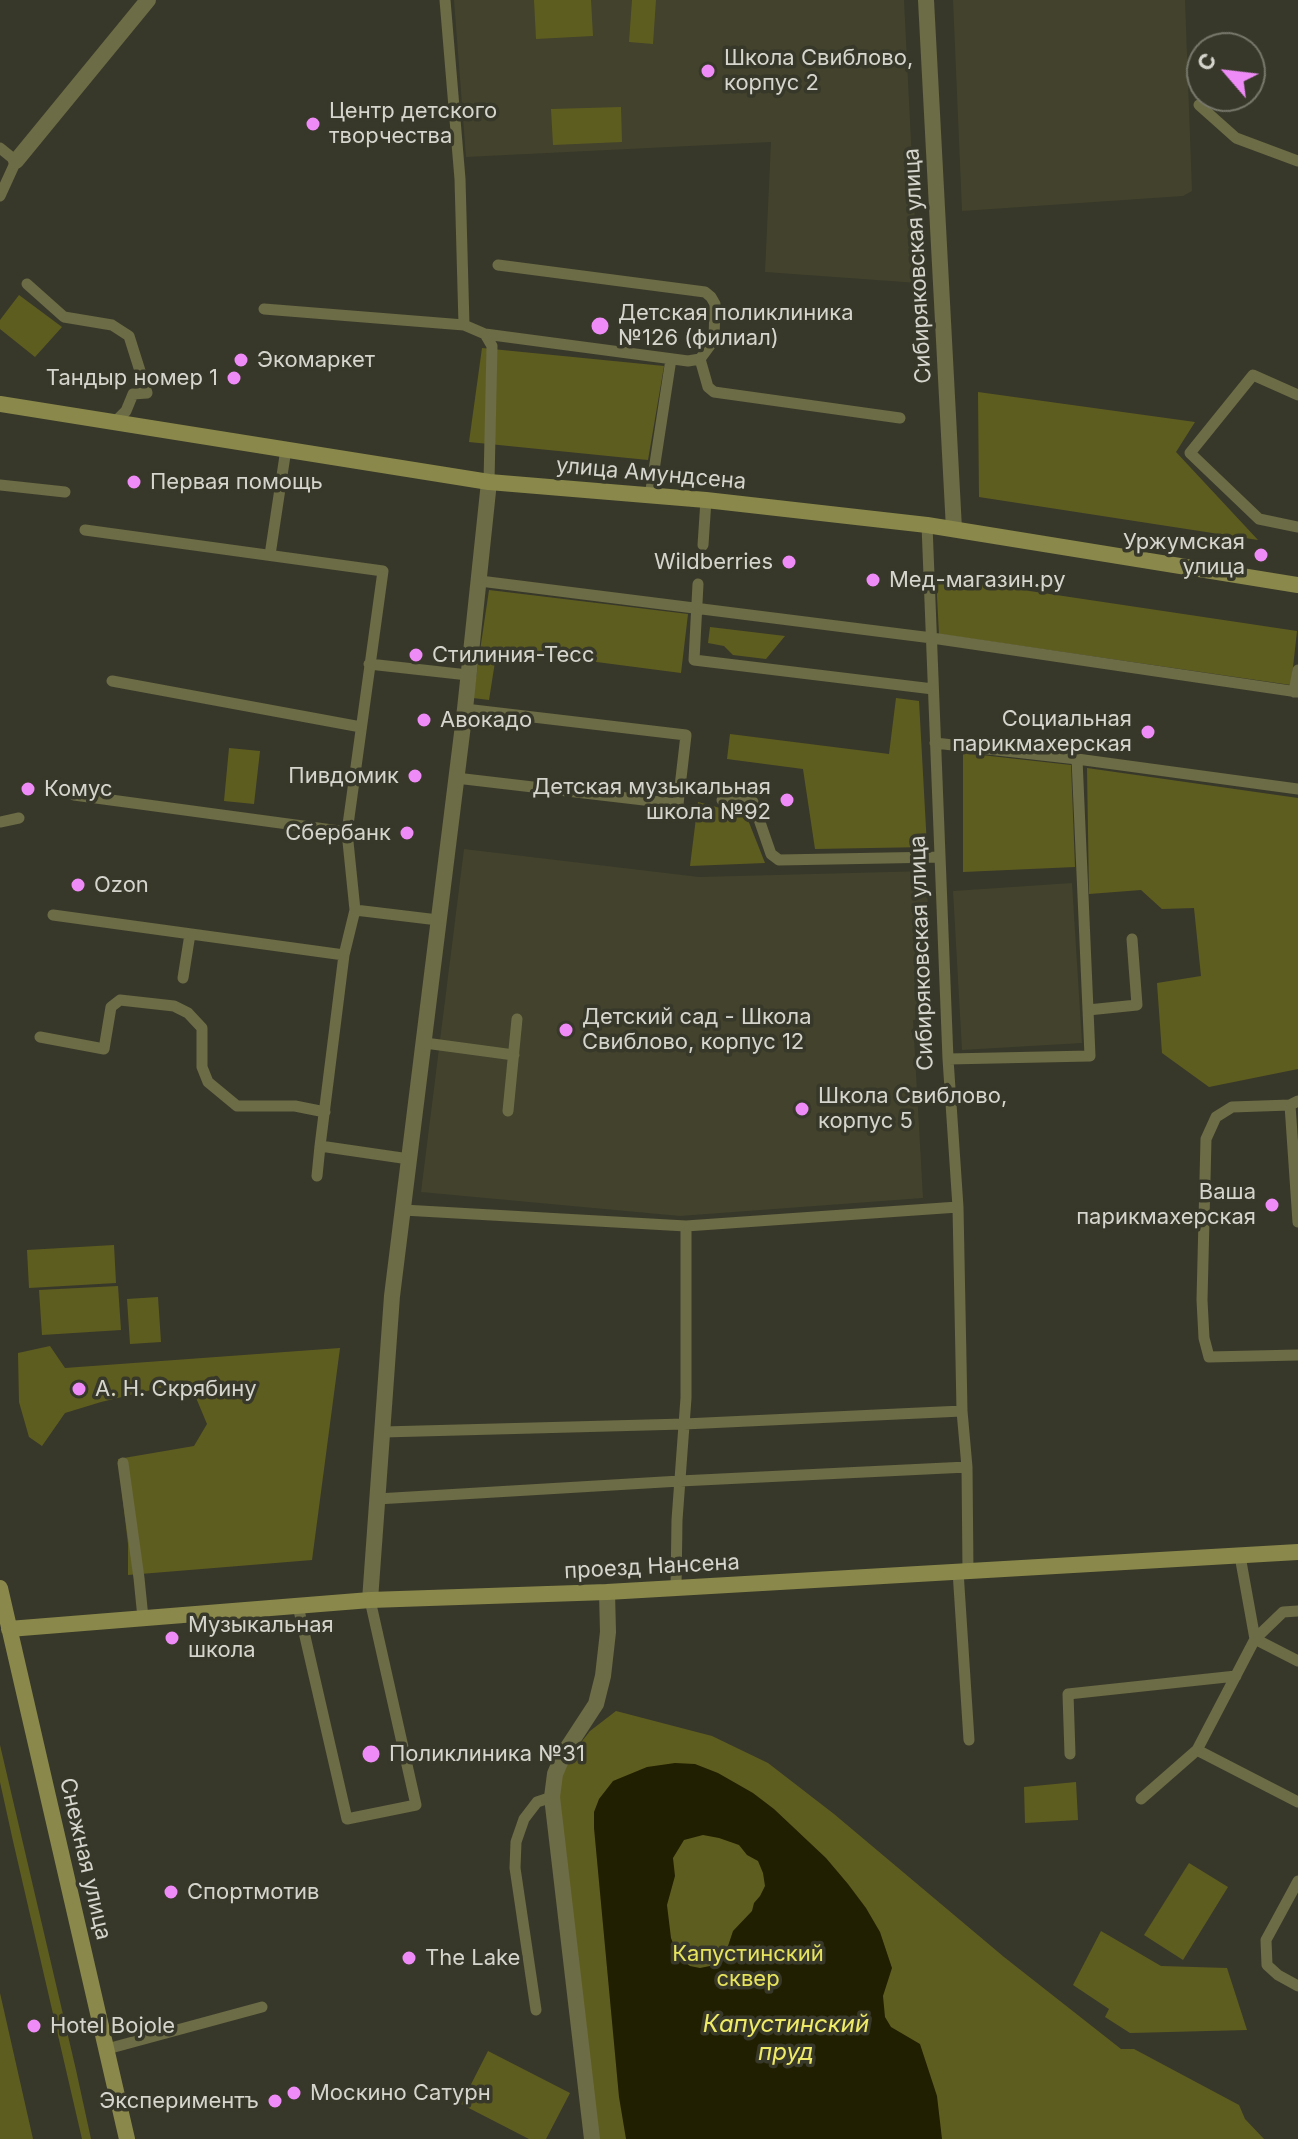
<!DOCTYPE html>
<html>
<head>
<meta charset="utf-8">
<style>
	body { margin:0 }
	#map { position:relative; width:1298px; height:2139px; overflow:hidden; background:#38382a; font-family:Inter,sans-serif }
	canvas { display:block }
	.north { position:absolute; left:1186px; top:32px; width:80px; height:80px; box-sizing:border-box; background:#38382a; border:2px solid #77776b; border-radius:50%; rotate:298deg; font-size:22px; font-weight:700; line-height:32px; text-align:center; color:#d5d5cd }
	.north::after { content:''; display:block; margin:auto; width:28px; height:36px; background:#ef8bf7; clip-path:polygon(50% 0,100% 100%,50% 72%,0 100%) }
</style>
</head>
<body>
<div id="map">
<canvas width="1298" height="2139"></canvas>
<div class="north">С</div>
</div>
<script>
const context = document.querySelector('canvas').getContext('2d');
context.lineJoin = 'round';
function paint(path, color) {
  context.fillStyle = color;
  context.fill(path, 'evenodd');
}
function poly(rows) {
  const path = new Path2D();
  for (const r of rows) {
    path.moveTo(r[0], r[1]);
    for (let i = 2; i < r.length; i += 2) path.lineTo(r[i], r[i + 1]);
  }
  return path;
}
function strokePath(path, color, width, dash) {
  context.strokeStyle = color;
  context.lineWidth = width;
  context.lineCap = dash ? 'butt' : 'round';
  context.setLineDash(dash || []);
  context.stroke(path);
}
function write(font, color, halo, rows, align = 'center') {
  context.font = font + ' Inter,sans-serif';
  context.lineWidth = 7;
  context.setLineDash([]);
  context.textBaseline = 'middle';
  context.strokeStyle = halo;
  context.fillStyle = color;
  for (const [text, x, y, turn = 0] of rows) {
    context.save();
    context.translate(x, y);
    context.rotate((+turn || 0) * Math.PI / 180);
    context.textAlign = isNaN(turn) ? turn : align;
    if (halo) context.strokeText(text, 0, 0);
    context.fillText(text, 0, 0);
    context.restore();
  }
}
paint(poly([
	[454,0,904,0,918,283,765,272,771,142,466,157],
	[953,0,1185,0,1192,191,1183,196,962,211],
	[464,849,699,877,927,871,930,1018,913,1020,923,1198,680,1216,421,1192],
	[1072,883,1082,1043,962,1050,953,891]
]), '#42422d');
paint(poly([
	[534,0,591,0,593,36,536,39],
	[632,0,656,0,653,44,629,42],
	[621,107,622,142,553,145,551,109],
	[19,295,62,327,35,357,0,329,0,320],
	[482,348,664,366,648,460,469,442],
	[978,392,1195,422,1176,452,1258,540,979,497],
	[936,577,1297,631,1291,685,939,634],
	[489,590,688,614,681,673,497,649,489,700,473,698],
	[710,627,785,636,766,659,733,655,724,646,708,643],
	[896,698,919,701,927,847,815,849,803,769,727,759,730,734,889,754],
	[229,748,260,751,254,804,224,801],
	[963,753,1071,765,1075,867,963,872],
	[1087,768,1298,798,1298,1069,1209,1087,1162,1053,1157,983,1201,976,1194,908,1162,909,1141,890,1089,894],
	[698,802,746,815,765,863,690,866],
	[114,1245,116,1283,29,1288,27,1250],
	[118,1286,121,1330,42,1335,39,1290],
	[158,1297,161,1342,130,1344,127,1299],
	[50,1346,65,1368,340,1348,312,1560,128,1575,128,1544,118,1459,194,1446,207,1424,189,1381,101,1402,65,1413,42,1446,29,1437,19,1402,18,1353],
	[616,1711,712,1736,768,1763,834,1814,1004,1957,1121,2049,1134,2049,1239,2105,1245,2119,1264,2139,597,2139,558,1797,563,1770,572,1754,590,1731],
	[0,1745,76,2070,91,2139,82,2139,13,1841,0,1782],
	[1076,1782,1078,1820,1025,1823,1024,1787],
	[1189,1863,1228,1887,1183,1960,1144,1935],
	[1101,1931,1161,1966,1227,1968,1247,2030,1130,2033,1105,2017,1109,2009,1073,1985],
	[0,1993,33,2139,0,2139],
	[488,2051,570,2093,546,2139,529,2139,461,2104]
]), '#5e5d20');
paint(poly([
	[675,1763,695,1764,718,1773,753,1793,774,1809,826,1858,848,1884,866,1908,880,1932,892,1968,883,1996,885,2017,891,2027,920,2044,937,2096,942,2139,626,2139,619,2097,594,1828,594,1812,599,1799,613,1781,647,1767],
	[703,1835,719,1838,739,1845,747,1855,758,1861,763,1873,765,1886,760,1896,754,1903,752,1911,733,1931,724,1958,715,1965,700,1968,690,1966,679,1958,671,1938,667,1905,675,1876,673,1858,684,1840]
]), '#211f01');
strokePath(poly([
	[445,0,460,179,464,325,485,334,492,346,489,482],
	[1199,105,1236,138,1298,161],
	[0,148,16,161,0,196],
	[27,284,64,317,112,325,129,336,147,393,133,394,126,411,115,422],
	[264,309,464,325],
	[485,334,688,361,700,359,714,340,715,304,711,297,705,292,498,265],
	[700,359,708,387,714,392,900,418],
	[1298,395,1253,375,1190,453,1259,519,1298,527],
	[0,485,65,492],
	[650,496,671,359],
	[927,525,948,1059,958,1207,962,1411,967,1467,968,1571],
	[85,530,383,571,347,832,355,910,344,955,320,1146,409,1159],
	[703,545,706,500],
	[270,555,286,449],
	[480,581,932,638,1298,692],
	[698,584,694,660,933,689],
	[369,664,468,675],
	[112,681,361,727],
	[1294,692,1298,670],
	[935,743,1077,759,1088,1010,1090,1056,948,1059],
	[1077,759,1298,789],
	[456,778,678,804,686,735,465,709],
	[74,795,347,832],
	[722,800,753,802,771,854,779,860,940,857],
	[0,822,19,818],
	[355,910,438,920],
	[53,915,344,955],
	[183,978,190,934],
	[1088,1010,1137,1005,1132,939],
	[40,1037,104,1049,111,1007,120,1000,174,1006,188,1013,202,1028,202,1067,208,1082,237,1106,295,1106,325,1112],
	[425,1043,514,1055],
	[1298,1101,1290,1105,1232,1107,1216,1117,1206,1139,1202,1300,1204,1338,1209,1357,1298,1355],
	[1290,1105,1298,1222],
	[508,1111,517,1019],
	[317,1176,320,1146],
	[403,1210,686,1226,958,1207],
	[383,1432,684,1424,962,1411],
	[123,1463,139,1578,143,1618],
	[377,1499,680,1481,967,1467],
	[1240,1556,1255,1639,1298,1661],
	[958,1571,969,1740],
	[676,1588,677,1520,686,1398,686,1226],
	[298,1606,347,1819,416,1805,370,1600],
	[1298,1611,1283,1612,1255,1639,1197,1750,1298,1802],
	[1070,1754,1068,1694,1236,1676],
	[1141,1799,1197,1750],
	[1298,1881,1266,1940,1267,1965,1278,1975,1298,1986],
	[536,2010,515,1868,516,1842,524,1819,537,1802,552,1797],
	[107,2049,262,2007]
]), '#6c6c46', 11);
strokePath(poly([
	[926,0,954,529],
	[16,161,148,0],
	[370,1600,392,1296,465,709,489,482],
	[592,2139,552,1797,555,1774,564,1753,596,1704,603,1676,608,1632,607,1592]
]), '#6c6c46', 16);
strokePath(poly([
	[0,404,489,482,706,500,927,525,1298,585],
	[0,1588,127,2139],
	[9,1629,370,1600,607,1592,1298,1552]
]), '#8a894b', 16);
for (const [x, y, r, color] of [
	[708,71,8,"#ef8bf7"],
	[313,124,8,"#ef8bf7"],
	[600,326,10,"#ef8bf7"],
	[241,360,8,"#ef8bf7"],
	[234,378,8,"#ef8bf7"],
	[134,482,8,"#ef8bf7"],
	[1261,555,8,"#ef8bf7"],
	[789,562,8,"#ef8bf7"],
	[873,580,8,"#ef8bf7"],
	[416,655,8,"#ef8bf7"],
	[424,720,8,"#ef8bf7"],
	[1148,732,8,"#ef8bf7"],
	[415,776,8,"#ef8bf7"],
	[28,789,8,"#ef8bf7"],
	[787,800,8,"#ef8bf7"],
	[407,833,8,"#ef8bf7"],
	[78,885,8,"#ef8bf7"],
	[566,1030,8,"#ef8bf7"],
	[802,1109,8,"#ef8bf7"],
	[1272,1205,8,"#ef8bf7"],
	[79,1389,8,"#ef8bf7"],
	[172,1638,8,"#ef8bf7"],
	[371,1754,10,"#ef8bf7"],
	[171,1892,8,"#ef8bf7"],
	[409,1958,8,"#ef8bf7"],
	[34,2026,8,"#ef8bf7"],
	[294,2093,8,"#ef8bf7"],
	[275,2101,8,"#ef8bf7"]
]) {
  const dot = new Path2D();
  dot.arc(x, y, r, 0, 2 * Math.PI);
  context.fillStyle = color;
  context.fill(dot);
  strokePath(dot, '#38382a', 3);
}
write('22px', '#d5d5cd', '#38382a', [
	["Школа Свиблово,",724,58],
	["корпус 2",724,83],
	["Центр детского",329,111],
	["творчества",329,136],
	["Детская поликлиника",618,313],
	["№126 (филиал)",618,338],
	["Экомаркет",257,360],
	["Тандыр номер 1",218,378,"right"],
	["Первая помощь",150,482],
	["Уржумская",1245,542,"right"],
	["улица",1245,567,"right"],
	["Wildberries",773,562,"right"],
	["Мед-магазин.ру",889,580],
	["Стилиния-Тесс",432,655],
	["Социальная",1132,719,"right"],
	["парикмахерская",1132,744,"right"],
	["Авокадо",440,720],
	["Пивдомик",399,776,"right"],
	["Детская музыкальная",771,787,"right"],
	["школа №92",771,812,"right"],
	["Комус",44,789],
	["Сбербанк",391,833,"right"],
	["Ozon",94,885],
	["Детский сад - Школа",582,1017],
	["Свиблово, корпус 12",582,1042],
	["Школа Свиблово,",818,1096],
	["корпус 5",818,1121],
	["Ваша",1256,1192,"right"],
	["парикмахерская",1256,1217,"right"],
	["А. Н. Скрябину",95,1389],
	["Музыкальная",188,1625],
	["школа",188,1650],
	["Поликлиника №31",389,1754],
	["Спортмотив",187,1892],
	["The Lake",425,1958],
	["Hotel Bojole",50,2026],
	["Москино Сатурн",310,2093],
	["Экспериментъ",259,2101,"right"]
], 'left');
write('22px', '#d5d5cd', '#38382a', [
	["Сибиряковская улица",918,266,-93],
	["улица Амундсена",651,474,5],
	["Сибиряковская улица",922,953,-92],
	["проезд Нансена",652,1567,-3],
	["Снежная улица",85,1859,77]
]);
write('22px', '#e6e35d', '#38382a', [
	["Капустинский",748,1954],
	["сквер",748,1979]
]);
write('italic 24px', '#efeb66', '#38382a', [
	["Капустинский",786,2025],
	["пруд",786,2053]
]);
</script>
</body>
</html>
